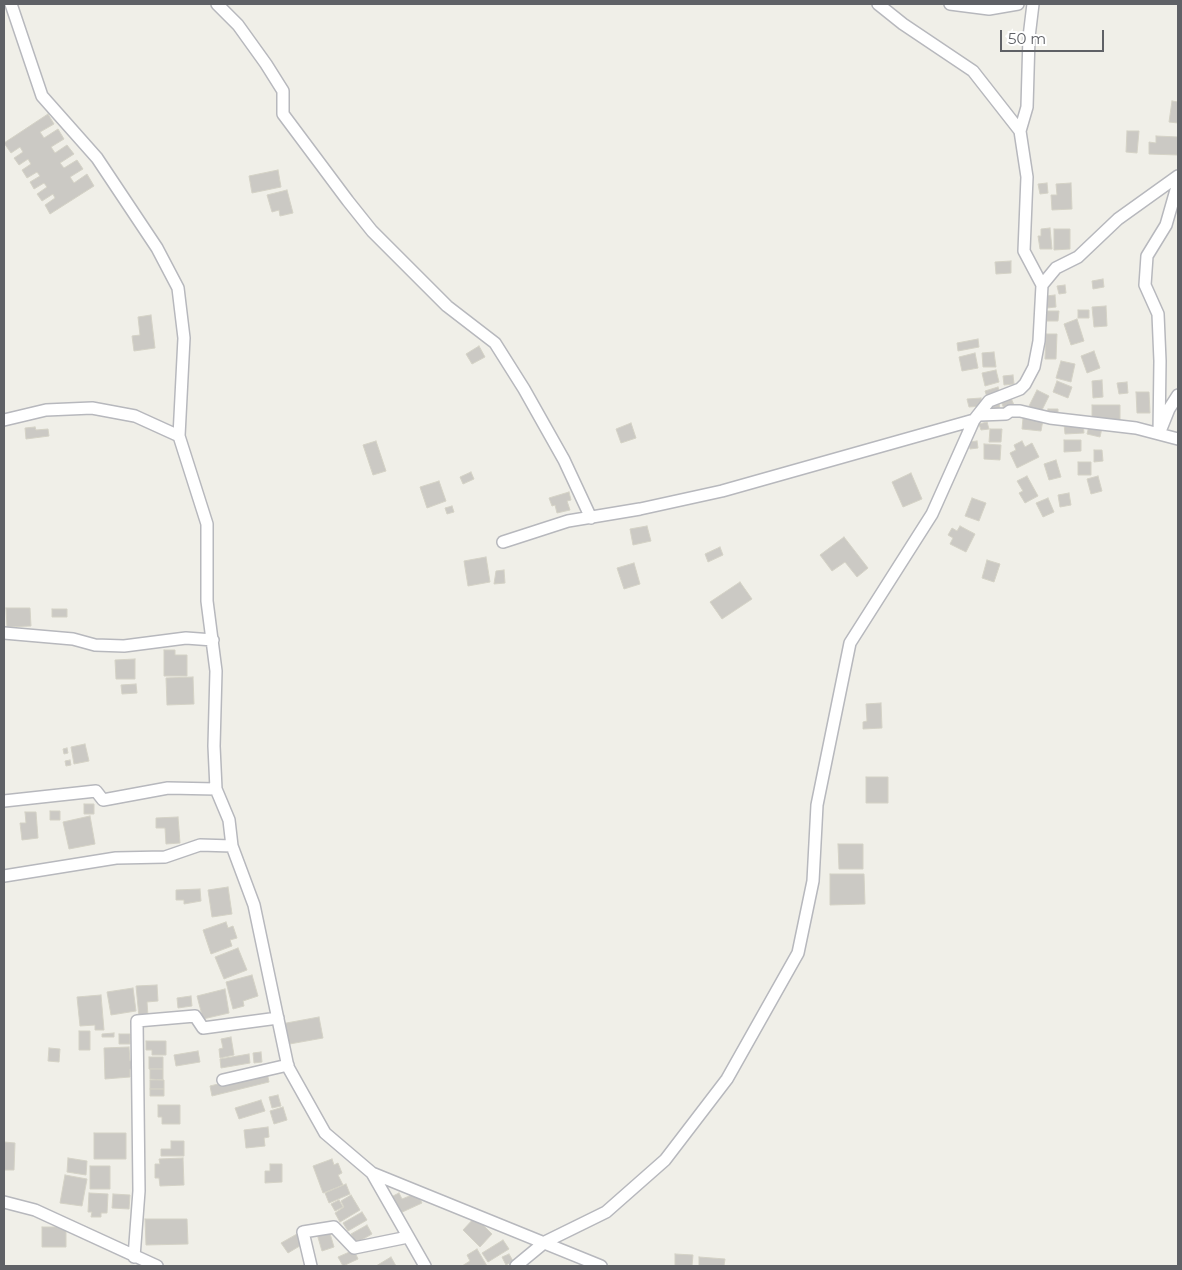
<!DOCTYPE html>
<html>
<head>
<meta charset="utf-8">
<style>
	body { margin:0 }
	#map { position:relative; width:1182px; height:1270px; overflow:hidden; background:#f0efe8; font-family:Montserrat,sans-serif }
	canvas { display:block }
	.frame { position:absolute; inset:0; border:5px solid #5f6166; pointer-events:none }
	.scale { position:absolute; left:1000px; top:30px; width:104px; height:22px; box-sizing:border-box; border:2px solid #5f6166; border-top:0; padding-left:6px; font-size:15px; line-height:18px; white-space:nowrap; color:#5f6166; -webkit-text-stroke:4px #fff; paint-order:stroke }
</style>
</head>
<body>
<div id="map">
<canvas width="1182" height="1270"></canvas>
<div class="frame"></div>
<div class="scale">50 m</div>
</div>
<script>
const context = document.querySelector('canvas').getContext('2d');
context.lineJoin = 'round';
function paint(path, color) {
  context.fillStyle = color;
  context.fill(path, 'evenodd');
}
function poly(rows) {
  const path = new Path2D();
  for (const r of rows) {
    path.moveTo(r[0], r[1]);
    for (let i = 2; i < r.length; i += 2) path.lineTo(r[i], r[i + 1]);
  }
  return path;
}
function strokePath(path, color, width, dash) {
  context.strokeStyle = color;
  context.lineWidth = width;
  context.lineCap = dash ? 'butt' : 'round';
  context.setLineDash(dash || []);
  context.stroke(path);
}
const building = poly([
	[1172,101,1178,102,1178,123,1169,122,1172,101],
	[48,114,54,124,40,132,44,138,58,129,64,139,51,147,55,153,67,145,74,154,60,163,64,168,77,160,83,169,70,177,74,183,87,174,94,186,50,214,45,205,55,198,53,194,42,201,37,194,47,187,44,183,34,189,30,182,40,176,37,172,27,178,22,170,31,164,28,159,19,165,14,158,23,152,20,147,11,153,4,143,48,114],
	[1127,131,1139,131,1137,153,1126,152,1127,131],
	[1156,136,1178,137,1178,155,1149,154,1149,142,1156,143,1156,136],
	[278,170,281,187,252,193,249,176,278,170],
	[1047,183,1048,193,1040,194,1038,184,1047,183],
	[1071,183,1072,209,1052,210,1051,195,1057,195,1056,184,1071,183],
	[287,190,293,213,280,216,279,210,272,212,267,195,287,190],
	[1050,228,1052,249,1040,249,1038,236,1041,236,1041,229,1050,228],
	[1054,229,1070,229,1070,249,1054,250,1054,229],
	[1011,261,1011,273,996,274,995,262,1011,261],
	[1103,279,1104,287,1093,289,1092,281,1103,279],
	[1065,285,1066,293,1059,294,1057,286,1065,285],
	[1055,295,1056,307,1047,308,1046,296,1055,295],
	[1106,306,1107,326,1094,327,1092,307,1106,306],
	[1078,310,1089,310,1089,318,1078,318,1078,310],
	[1047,311,1059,311,1058,321,1047,321,1047,311],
	[151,315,155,348,134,351,132,336,140,335,138,317,151,315],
	[1077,319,1084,341,1071,345,1064,324,1077,319],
	[1046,334,1057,334,1056,359,1045,359,1046,334],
	[978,339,979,347,958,351,957,343,978,339],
	[479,346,485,357,472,364,466,354,479,346],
	[1094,351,1100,368,1087,373,1081,356,1094,351],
	[994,352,996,367,983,367,982,353,994,352],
	[975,353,978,368,962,371,959,357,975,353],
	[1061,361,1075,364,1071,382,1056,378,1061,361],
	[996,370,999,382,985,386,982,373,996,370],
	[1013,375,1014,384,1004,385,1003,376,1013,375],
	[1102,380,1103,397,1093,398,1092,381,1102,380],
	[1057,381,1072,387,1068,398,1053,392,1057,381],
	[1127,382,1128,393,1119,394,1117,383,1127,382],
	[998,387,1000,393,987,397,985,391,998,387],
	[1037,390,1049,396,1041,412,1029,406,1037,390],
	[1136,392,1149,392,1150,413,1137,413,1136,392],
	[981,398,982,406,969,407,967,399,981,398],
	[1011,398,1014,405,1004,409,1001,401,1011,398],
	[999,404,1000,409,992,411,991,406,999,404],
	[1092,405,1120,405,1120,420,1092,420,1092,405],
	[1048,409,1058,409,1058,416,1047,415,1048,409],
	[1023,418,1043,420,1041,431,1022,429,1023,418],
	[987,422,989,429,981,430,979,424,987,422],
	[631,423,636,438,621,443,616,429,631,423],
	[1083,423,1084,433,1065,434,1064,424,1083,423],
	[1089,426,1102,428,1100,437,1087,434,1089,426],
	[35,427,36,430,48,429,49,436,26,439,25,428,35,427],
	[990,429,1002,429,1001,442,989,442,990,429],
	[1064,440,1081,440,1081,451,1064,452,1064,440],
	[376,441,386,471,373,475,363,445,376,441],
	[977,441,978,448,970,449,969,442,977,441],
	[1022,441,1025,447,1032,443,1039,457,1017,468,1010,453,1016,450,1014,445,1022,441],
	[984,444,1001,445,1000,460,984,459,984,444],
	[1094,450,1102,450,1103,461,1094,462,1094,450],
	[1056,460,1061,477,1049,480,1044,464,1056,460],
	[1078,462,1091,462,1091,475,1078,475,1078,462],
	[471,472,474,479,463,484,460,477,471,472],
	[911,473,922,499,903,507,892,482,911,473],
	[1027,476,1038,496,1025,503,1019,493,1023,491,1017,481,1027,476],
	[1098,476,1102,491,1091,494,1087,479,1098,476],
	[439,481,446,501,427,508,420,487,439,481],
	[569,492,571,500,567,501,570,510,557,513,555,505,552,506,549,498,569,492],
	[1069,493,1071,505,1060,507,1058,495,1069,493],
	[972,498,986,503,979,521,965,516,972,498],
	[1048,498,1054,512,1043,517,1036,503,1048,498],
	[452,506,454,512,447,514,445,508,452,506],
	[647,526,651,541,633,545,630,529,647,526],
	[960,526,975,534,966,552,950,544,953,538,948,535,952,528,957,531,960,526],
	[844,537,868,568,857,577,845,562,832,571,820,555,844,537],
	[720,547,723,555,708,562,705,554,720,547],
	[486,557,490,582,468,586,464,561,486,557],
	[987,560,1000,564,994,582,982,578,987,560],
	[634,563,640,584,624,589,617,568,634,563],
	[504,570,505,583,494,584,496,571,504,570],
	[740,582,752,599,722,619,710,602,740,582],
	[6,608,30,608,31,626,7,627,6,608],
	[52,609,67,609,67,617,52,617,52,609],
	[164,650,175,650,175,655,187,655,187,676,164,676,164,650],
	[135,659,135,679,116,679,115,660,135,659],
	[193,677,194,704,167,705,166,678,193,677],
	[136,684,137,693,122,694,121,685,136,684],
	[881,703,882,728,863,729,863,722,867,721,866,704,881,703],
	[85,744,89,761,74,764,71,747,85,744],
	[67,748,68,753,64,754,63,749,67,748],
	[70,760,71,765,66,766,65,761,70,760],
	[866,777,888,777,888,803,866,803,866,777],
	[84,804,94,804,94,814,84,814,84,804],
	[50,811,60,811,60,820,50,820,50,811],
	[25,812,36,812,38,838,22,840,20,823,26,823,25,812],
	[90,816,95,844,69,849,63,822,90,816],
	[178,817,180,843,166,844,165,828,156,828,156,818,178,817],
	[838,844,863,844,863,869,839,869,838,844],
	[830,874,864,874,865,904,830,905,830,874],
	[228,887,232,914,212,917,208,890,228,887],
	[200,889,201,901,184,904,184,900,176,900,176,890,200,889],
	[226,922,228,928,233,926,237,938,230,940,232,946,211,954,203,930,226,922],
	[238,948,247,970,224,979,215,957,238,948],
	[252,975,258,996,243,1001,244,1006,233,1009,226,982,252,975],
	[157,985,158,1001,147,1002,148,1016,139,1017,136,986,157,985],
	[133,988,136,1011,111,1015,107,992,133,988],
	[225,989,229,1013,203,1019,197,996,225,989],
	[101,995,104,1030,95,1030,95,1025,80,1026,77,997,101,995],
	[191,996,192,1006,178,1008,177,998,191,996],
	[319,1017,323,1038,284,1045,281,1024,319,1017],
	[79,1031,90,1031,90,1050,79,1050,79,1031],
	[114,1033,114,1037,102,1037,102,1034,114,1033],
	[119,1034,130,1034,130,1044,119,1044,119,1034],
	[231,1037,234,1055,220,1058,219,1049,223,1048,221,1039,231,1037],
	[146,1041,166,1041,166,1055,152,1055,152,1050,146,1050,146,1041],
	[129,1047,130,1061,135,1061,135,1069,130,1069,130,1077,105,1079,104,1048,129,1047],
	[49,1048,60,1049,59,1062,48,1061,49,1048],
	[198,1051,200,1062,176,1066,174,1055,198,1051],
	[261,1052,262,1062,254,1063,253,1053,261,1052],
	[249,1054,250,1063,221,1068,220,1059,249,1054],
	[149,1057,163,1057,163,1069,149,1069,149,1057],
	[150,1069,163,1069,163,1080,150,1079,150,1069],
	[267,1072,269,1082,212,1096,210,1086,267,1072],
	[150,1080,164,1080,164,1089,150,1089,150,1080],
	[150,1089,164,1089,164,1096,150,1096,150,1089],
	[278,1095,281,1106,272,1108,269,1097,278,1095],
	[261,1100,265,1111,239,1119,235,1108,261,1100],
	[158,1105,180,1105,180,1124,162,1124,162,1117,158,1117,158,1105],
	[283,1107,287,1120,274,1124,270,1111,283,1107],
	[268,1127,269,1137,264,1138,265,1146,246,1148,244,1130,268,1127],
	[94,1133,126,1133,126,1159,94,1159,94,1133],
	[171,1141,184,1141,184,1156,161,1156,161,1149,171,1149,171,1141],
	[4,1142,15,1143,14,1170,4,1170,4,1142],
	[68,1158,87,1161,86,1175,67,1172,68,1158],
	[183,1158,184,1185,160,1186,159,1178,155,1178,155,1164,160,1164,159,1159,183,1158],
	[332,1159,334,1165,338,1163,342,1173,338,1175,343,1185,323,1193,313,1166,332,1159],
	[270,1164,282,1164,282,1182,265,1183,265,1171,270,1171,270,1164],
	[90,1166,110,1166,110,1189,90,1189,90,1166],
	[65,1175,87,1179,82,1206,60,1203,65,1175],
	[346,1184,350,1194,329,1203,325,1193,346,1184],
	[89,1193,108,1194,107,1213,101,1213,101,1217,91,1217,92,1212,88,1212,89,1193],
	[399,1193,402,1199,417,1193,422,1203,398,1214,391,1197,399,1193],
	[113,1194,130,1195,129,1209,112,1208,113,1194],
	[351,1195,360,1210,340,1222,335,1213,344,1207,341,1201,351,1195],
	[339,1200,343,1207,335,1211,331,1204,339,1200],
	[362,1212,367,1220,348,1231,343,1223,362,1212],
	[475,1217,492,1234,480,1247,463,1230,475,1217],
	[145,1219,187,1219,188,1244,146,1245,145,1219],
	[367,1225,372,1234,356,1243,351,1234,367,1225],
	[42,1227,66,1227,66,1247,42,1247,42,1227],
	[329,1230,334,1247,322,1251,317,1234,329,1230],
	[297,1234,303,1244,288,1253,281,1243,297,1234],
	[503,1240,509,1249,488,1262,482,1253,503,1240],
	[477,1249,487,1266,462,1266,470,1261,467,1255,477,1249],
	[354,1250,358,1259,343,1266,338,1257,354,1250],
	[509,1254,513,1261,506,1265,502,1257,509,1254],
	[675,1254,693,1255,692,1266,675,1266,675,1254],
	[391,1257,396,1266,376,1266,391,1257],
	[699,1257,725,1259,724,1266,699,1266,699,1257]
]);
paint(building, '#cbc9c4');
strokePath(building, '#d4d2c6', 1);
const minor = poly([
	[11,4,42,96,97,158,157,248,178,288,184,338,179,436,207,524,207,601,216,671,214,746,216,789,229,820,232,846,254,905,288,1067,325,1133,372,1173,601,1266],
	[217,4,238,25,266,64,283,91,283,114,348,201,372,231,447,306,495,343,524,389,564,460,591,518],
	[878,4,903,24,973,71,1020,131],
	[950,4,989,9,1018,4],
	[1178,183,1166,225,1147,256,1145,285,1158,314,1160,361,1159,434,1169,409,1178,395],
	[1042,285,1056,268,1078,257,1118,219,1178,176],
	[980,415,1006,414,1010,411,1020,411,1050,418,1136,428,1178,439],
	[4,420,46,410,92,408,135,416,179,436],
	[503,542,568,521,640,509,722,491,974,420],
	[4,633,73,639,95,645,124,646,186,638,213,640],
	[4,801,96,791,103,800,168,788,216,789],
	[4,876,116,858,165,857,200,845,232,846],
	[223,1080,288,1065],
	[372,1173,425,1266],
	[4,1202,35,1210,157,1266],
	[134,1257,139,1191,137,1021,195,1016,203,1028,278,1018],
	[311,1266,303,1232,334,1227,354,1248,408,1237],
	[516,1266,545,1242,606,1212,665,1160,727,1079,798,953,813,881,817,805,850,643,932,514,974,420,989,401,1020,389,1025,384,1034,367,1039,341,1042,285,1024,251,1027,177,1020,131,1027,107,1029,37,1033,4]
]);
strokePath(minor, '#b7b8bd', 14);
strokePath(minor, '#fff', 11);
</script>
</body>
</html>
